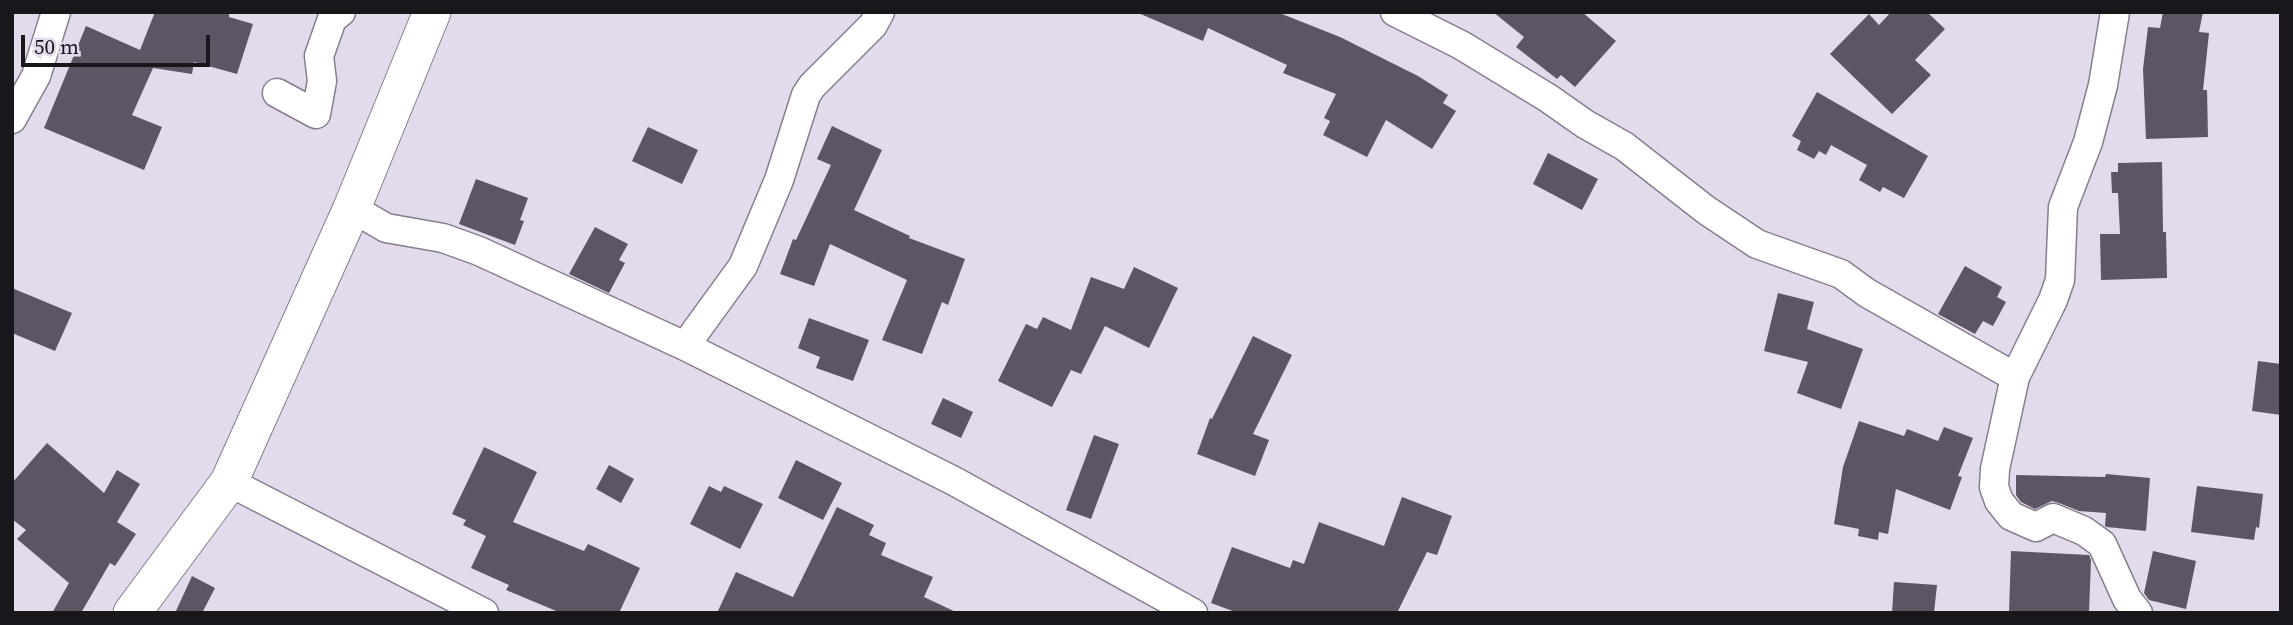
<!DOCTYPE html>
<html>
<head>
<meta charset="utf-8">
<style>
	body { margin:0 }
	#map { position:relative; width:2293px; height:625px; overflow:hidden; background:#e3daec; font-family:"Source Serif 4",serif }
	canvas { display:block }
	.frame { position:absolute; inset:0; border:14px solid #19161c; pointer-events:none }
	.scale { position:absolute; left:21px; top:35px; width:189px; height:32px; box-sizing:border-box; border:4px solid #19161c; border-top:0; padding-left:9px; font-size:21px; line-height:24px; white-space:nowrap; color:#19161c; -webkit-text-stroke:5px #e3daec; paint-order:stroke }
</style>
</head>
<body>
<div id="map">
<canvas width="2293" height="625"></canvas>
<div class="frame"></div>
<div class="scale">50 m</div>
</div>
<script>
const context = document.querySelector('canvas').getContext('2d');
context.lineJoin = 'round';
function paint(path, color) {
  context.fillStyle = color;
  context.fill(path, 'evenodd');
}
function poly(rows) {
  const path = new Path2D();
  for (const r of rows) {
    path.moveTo(r[0], r[1]);
    for (let i = 2; i < r.length; i += 2) path.lineTo(r[i], r[i + 1]);
  }
  return path;
}
function strokePath(path, color, width, dash) {
  context.strokeStyle = color;
  context.lineWidth = width;
  context.lineCap = dash ? 'butt' : 'round';
  context.setLineDash(dash || []);
  context.stroke(path);
}
paint(poly([
	[155,12,229,12,229,17,253,24,237,74,194,62,192,74,153,68,132,115,162,127,144,170,44,128,86,26,140,50],
	[1136,12,1277,12,1340,37,1418,76,1448,95,1443,103,1456,111,1432,149,1386,120,1367,157,1323,135,1330,121,1324,118,1336,94,1283,73,1287,65,1208,28,1203,41],
	[1493,12,1582,12,1616,41,1575,87,1561,75,1557,79,1516,47,1524,37],
	[1891,12,1927,12,1945,29,1915,60,1931,75,1892,114,1830,54,1869,14,1879,25],
	[2163,12,2203,12,2199,32,2209,33,2203,90,2207,90,2208,137,2146,139,2143,69,2148,27,2160,28],
	[1817,92,1928,156,1904,198,1883,187,1880,192,1859,180,1867,165,1831,145,1826,155,1819,151,1814,159,1797,150,1801,141,1792,136],
	[832,126,882,150,854,210,910,236,909,238,965,259,948,305,942,302,922,354,882,340,907,280,830,244,814,286,780,274,793,239,796,240,831,165,817,159],
	[648,127,698,150,682,184,632,161],
	[1548,153,1598,179,1582,210,1533,184],
	[2162,162,2163,232,2166,232,2167,278,2101,280,2100,234,2120,234,2118,193,2112,193,2111,172,2118,172,2118,163],
	[476,179,528,198,520,220,524,221,515,245,459,224],
	[595,227,628,244,619,260,625,263,609,293,569,274],
	[1965,266,2002,287,1997,297,2006,302,1993,326,1983,321,1975,334,1938,314],
	[1134,267,1178,288,1149,348,1105,326,1081,374,1071,370,1052,407,998,381,1026,324,1037,329,1043,317,1071,330,1091,277,1124,289],
	[12,288,72,313,55,351,12,333],
	[1778,293,1814,302,1807,329,1863,349,1841,409,1797,393,1808,362,1764,351],
	[809,318,869,340,853,381,816,368,820,357,798,348],
	[1253,336,1292,355,1253,434,1269,440,1255,476,1197,454,1210,418,1212,419],
	[2258,361,2281,364,2281,415,2252,411],
	[943,398,973,412,961,438,931,424],
	[1859,421,1904,436,1907,429,1938,441,1944,427,1973,438,1958,476,1962,477,1950,510,1896,489,1888,534,1879,532,1878,540,1858,536,1859,529,1834,524,1843,467],
	[1094,435,1119,444,1091,519,1066,510],
	[47,443,104,493,117,470,140,484,117,522,136,534,115,566,110,563,81,613,52,613,69,583,17,539,26,530,12,519,12,483],
	[484,447,537,472,513,522,584,551,588,544,640,568,619,613,561,613,506,590,509,585,471,568,486,536,463,525,466,520,452,514],
	[796,460,842,483,823,520,778,498],
	[609,465,634,479,621,503,596,489],
	[2106,474,2150,478,2146,531,2107,527,2105,526,2106,513,2079,511,2059,503,2052,501,2035,509,2021,502,2016,495,2016,475,2105,477],
	[709,486,721,492,724,486,763,504,740,549,690,524],
	[2197,486,2263,494,2259,528,2256,527,2254,540,2191,532],
	[1402,497,1452,516,1437,555,1427,552,1397,613,1238,613,1211,603,1232,547,1290,568,1293,560,1304,564,1319,522,1384,546],
	[837,507,874,525,869,535,886,543,881,555,933,577,924,597,958,613,717,613,736,572,793,597],
	[2011,551,2089,555,2091,560,2089,613,2009,613],
	[2153,551,2196,561,2186,609,2149,600,2144,593],
	[192,576,215,588,202,613,175,613],
	[1894,582,1937,585,1934,613,1892,613]
]), '#5d5564');
const minor = poly([
	[1395,12,1461,45,1548,98,1585,124,1624,146,1706,210,1757,244,1841,274,1867,293,2015,377],
	[2115,12,2103,85,2088,142,2063,207,2060,280,2053,300,2015,377,1995,469,1994,487,1999,501,2011,516,2036,527,2053,518,2084,531,2102,544,2127,599,2138,613],
	[277,93,316,114,322,81,319,56,332,19,341,12],
	[12,119,36,76,56,12],
	[352,208,386,228,443,238,479,251,685,346,954,481,1193,613],
	[685,346,743,266,779,180,806,95,812,86,873,25,880,12],
	[229,482,484,613]
]);
const major = poly([
	[132,613,229,482,352,208,432,12]
]);
strokePath(minor, '#867e8e', 31);
strokePath(major, '#867e8e', 39);
strokePath(minor, '#fff', 28);
strokePath(major, '#fff', 37);
</script>
</body>
</html>
